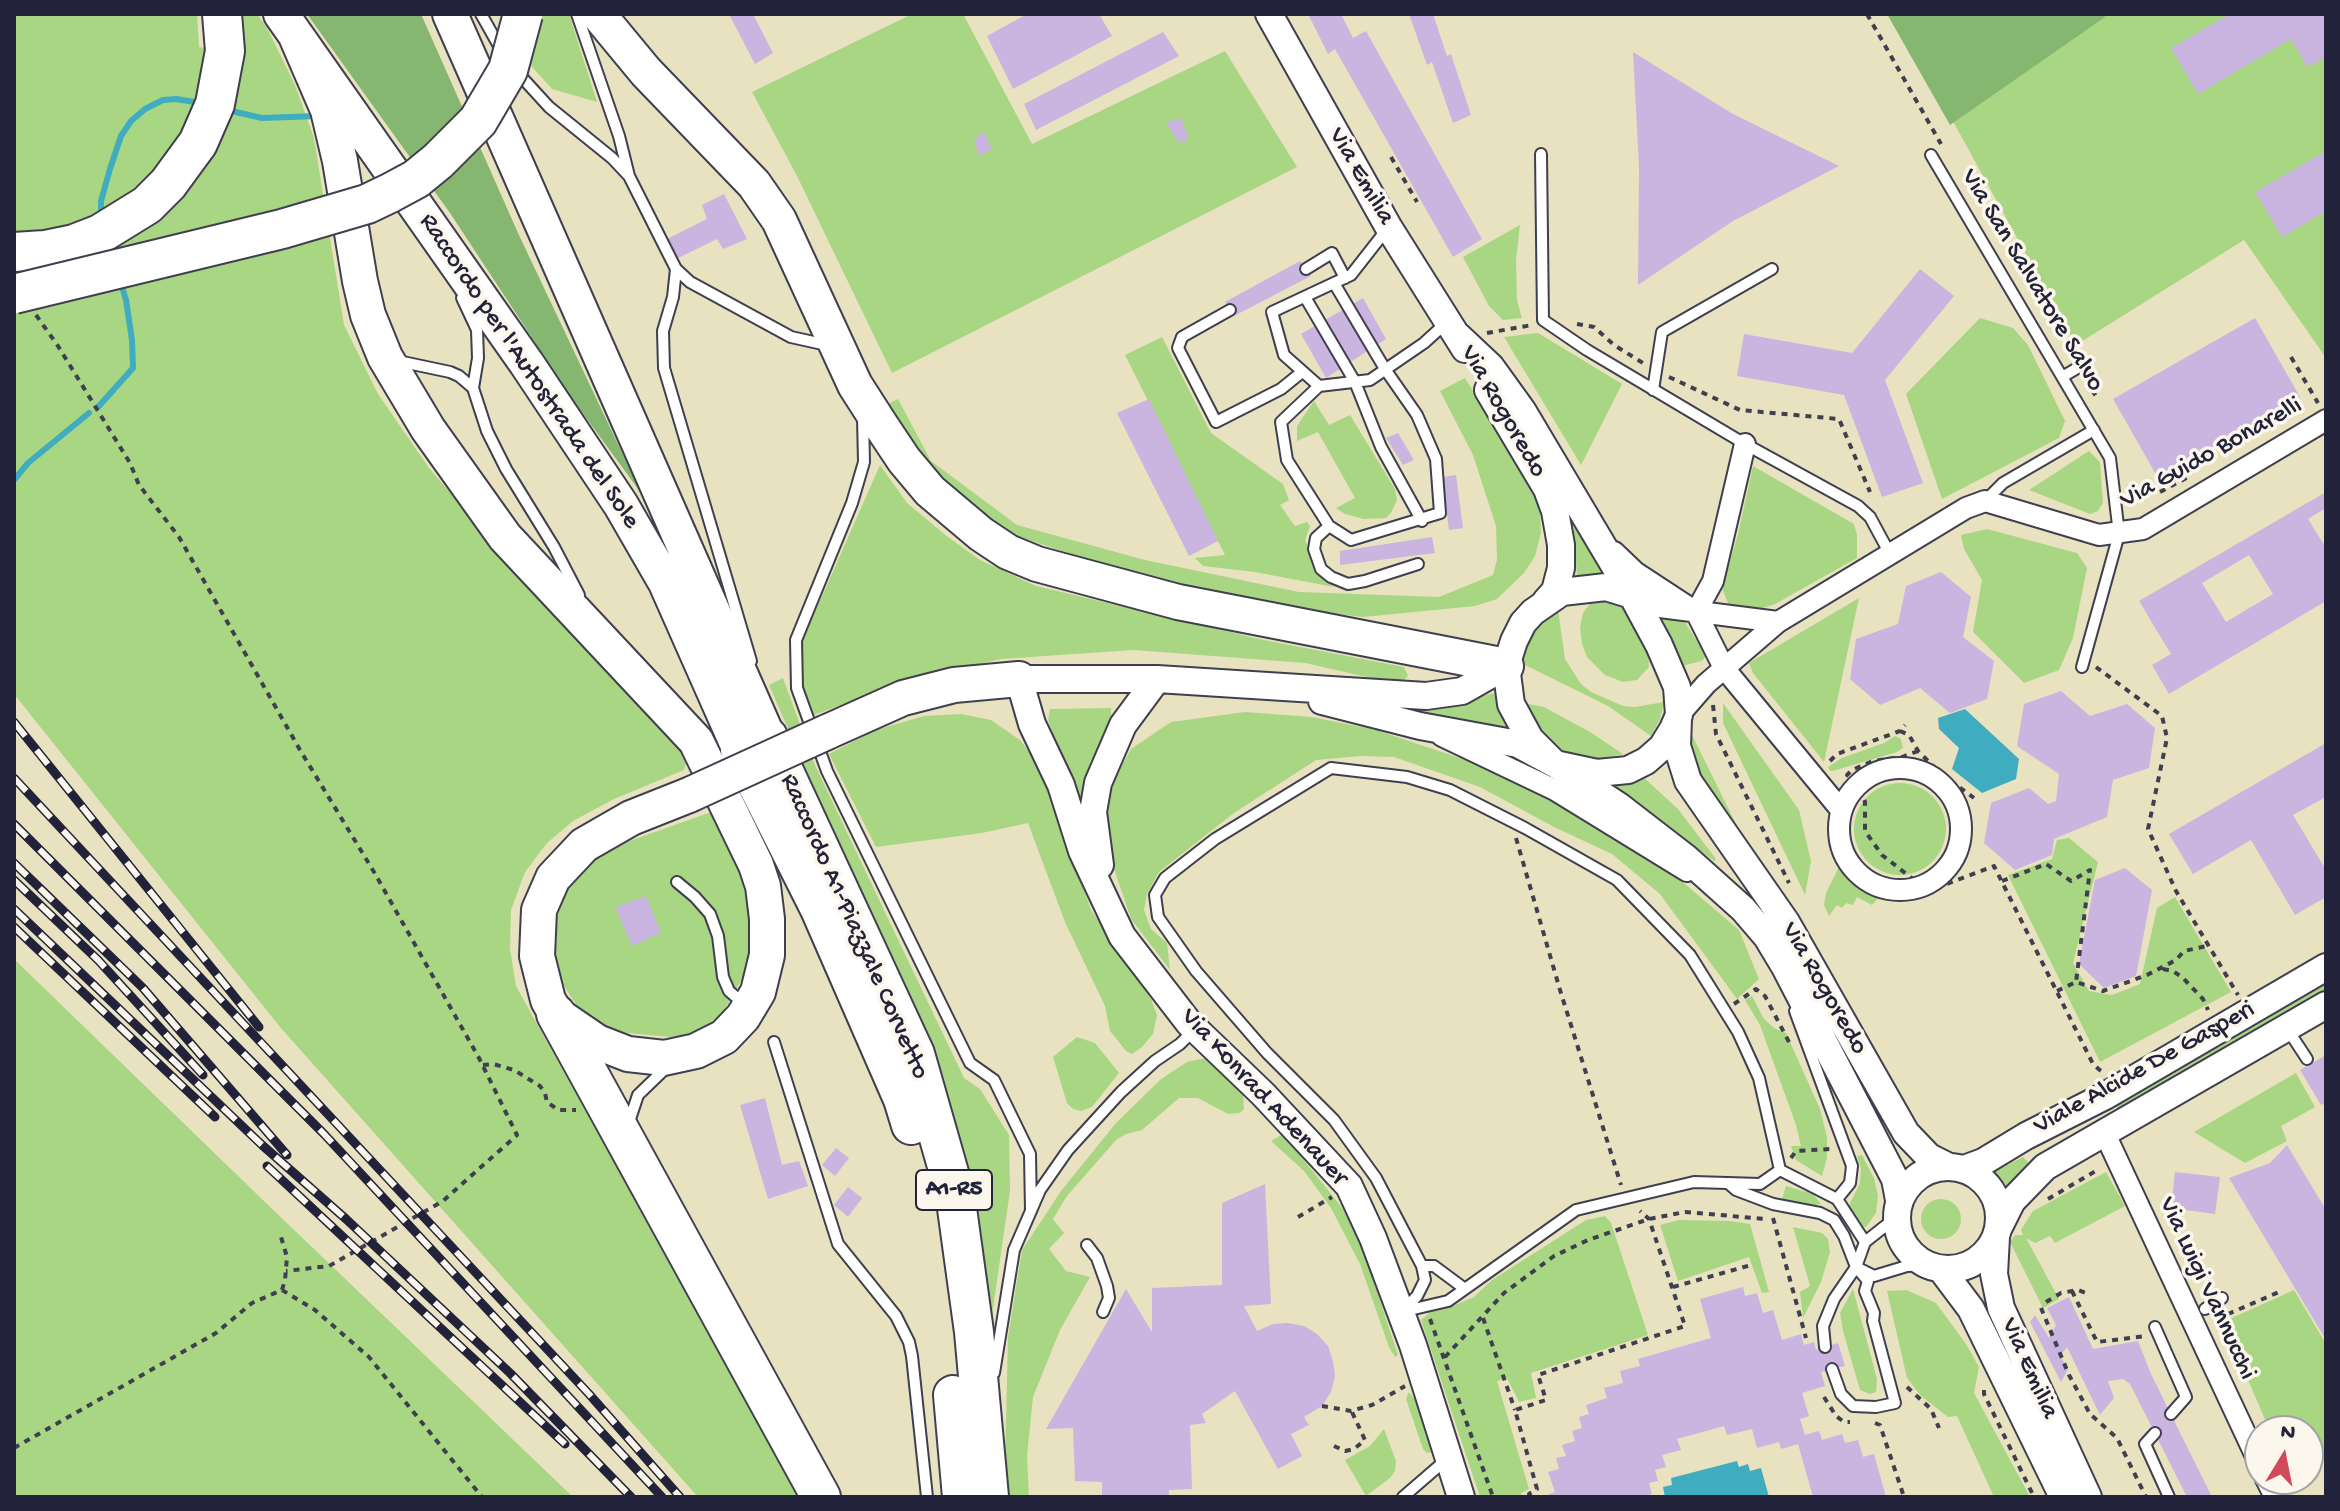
<!DOCTYPE html>
<html>
<head>
<meta charset="utf-8">
<style>
	body { margin:0 }
	#map { position:relative; width:2340px; height:1511px; overflow:hidden; background:#e9e2c0; font-family:"Gochi Hand",sans-serif }
	canvas { display:block }
	.frame { position:absolute; inset:0; border:16px solid #22223b; pointer-events:none }
	.north { position:absolute; left:2244px; top:1415px; width:80px; height:80px; box-sizing:border-box; background:#fbf7ec; border:2px solid #a4a2a5; border-radius:50%; rotate:10deg; font-size:22px; font-weight:700; line-height:32px; text-align:center; color:#22223b }
	.north::after { content:''; display:block; margin:auto; width:28px; height:36px; background:#d1495b; clip-path:polygon(50% 0,100% 100%,50% 72%,0 100%) }
</style>
</head>
<body>
<div id="map">
<canvas width="2340" height="1511"></canvas>
<div class="frame"></div>
<div class="north">N</div>
</div>
<script>
const context = document.querySelector('canvas').getContext('2d');
context.lineJoin = 'round';
function paint(path, color) {
  context.fillStyle = color;
  context.fill(path, 'evenodd');
}
function poly(rows) {
  const path = new Path2D();
  for (const r of rows) {
    if (r.length === 3) {
      path.moveTo(r[0] + r[2], r[1]);
      path.arc(r[0], r[1], r[2], 0, 2 * Math.PI);
      continue;
    }
    path.moveTo(r[0], r[1]);
    for (let i = 2; i < r.length; i += 2) path.lineTo(r[i], r[i + 1]);
  }
  return path;
}
function strokePath(path, color, width, dash) {
  context.strokeStyle = color;
  context.lineWidth = width;
  context.lineCap = dash ? 'butt' : 'round';
  context.setLineDash(dash || []);
  context.stroke(path);
}
function write(font, color, halo, rows, align = 'center') {
  context.font = font + ' "Gochi Hand",sans-serif';
  context.lineWidth = 7;
  context.setLineDash([]);
  context.textBaseline = 'middle';
  context.strokeStyle = halo;
  context.fillStyle = color;
  for (const [text, x, y, turn = 0] of rows) {
    context.save();
    context.translate(x, y);
    context.rotate((+turn || 0) * Math.PI / 180);
    context.textAlign = isNaN(turn) ? turn : align;
    if (halo) context.strokeText(text, 0, 0);
    context.fillText(text, 0, 0);
    context.restore();
  }
}
paint(poly([
	[14,14,197,14,199,47,244,55,242,14,257,14,267,28,295,85,314,138,344,325,378,394,429,468,494,544,689,754,684,770,614,799,573,821,547,843,525,872,511,910,510,949,516,986,799,1497,698,1497,280,1027,14,694],
	[536,14,569,14,597,102,552,89,526,60],
	[912,14,963,14,1032,144,1225,51,1297,167,892,373,797,176,752,92],
	[1894,14,2326,14,2326,358,2244,240,2076,345],
	[1520,225,1516,260,1517,300,1522,318,1503,320,1489,306,1463,257],
	[1980,318,2013,328,2028,345,2065,421,2059,438,1942,499,1906,394],
	[1538,333,1622,384,1581,465,1504,337],
	[1162,337,1211,433,1283,484,1289,500,1280,505,1295,526,1307,522,1310,526,1305,540,1321,576,1334,587,1255,572,1203,566,1195,558,1225,555,1125,355],
	[1465,378,1531,484,1540,512,1541,533,1535,556,1524,573,1497,599,1475,606,1363,617,1262,605,1119,570,1011,534,976,516,922,466,885,405,898,399,931,461,1017,525,1145,560,1299,592,1439,597,1493,575,1497,560,1496,526,1473,455,1440,391],
	[1314,401,1329,425,1350,415,1395,489,1397,500,1391,513,1386,518,1364,519,1345,514,1336,508,1355,498,1318,432,1297,441,1297,426],
	[2089,451,2100,462,2103,503,2098,511,2090,514,2029,490],
	[880,465,907,503,948,537,980,560,1036,586,1264,640,1404,667,1408,676,1404,680,1393,683,1305,663,1134,650,1001,659,904,681,814,715,804,690,801,644],
	[1753,466,1854,524,1857,535,1857,558,1775,604,1754,611,1730,608,1722,588,1738,534],
	[1573,520,1604,573,1602,574,1577,577],
	[1987,529,2077,553,2087,568,2073,638,2059,670,2024,683,1973,632,1982,580,1964,549,1961,535],
	[1604,598,1619,603,1624,608,1648,649,1649,667,1637,680,1623,682,1605,675,1587,657,1582,644,1580,627,1583,613,1592,601],
	[1859,598,1824,762,1753,673,1749,663],
	[1558,610,1565,659,1581,684,1591,692,1623,706,1635,707,1664,702,1660,719,1651,736,1608,706,1521,663,1527,643,1536,628],
	[1662,618,1685,622,1706,656,1702,661,1682,666],
	[783,678,814,763,964,1078,980,1089,1009,1135,1010,1191,989,1336,844,857,769,685],
	[1494,693,1500,713,1510,731,1486,730,1387,705,1461,701],
	[1523,703,1544,707,1590,732,1623,754,1594,760,1560,750,1536,729],
	[1723,703,1799,810,1811,861,1805,895,1723,723],
	[1111,708,1111,723,1086,778,1080,810,1048,720,1050,709],
	[1245,712,1312,717,1376,730,1472,762,1574,808,1671,872,1739,930,1759,979,1737,999,1660,894,1612,854,1554,827,1480,787,1394,757,1361,756,1316,760,1234,813,1159,872,1147,894,1144,910,1151,929,1167,943,1170,970,1131,919,1104,839,1106,794,1131,749,1171,722],
	[961,714,991,720,1020,740,1041,767,1091,910,1151,999,1157,1015,1153,1034,1142,1047,1132,1054,1126,1051,1110,1031,1105,1006,1065,922,1028,823,982,833,876,847,829,754,876,730,924,716],
	[1688,727,1737,826,1696,771],
	[1895,736,1901,739,1903,748,1897,752,1836,770,1830,771,1828,767,1842,758,1884,743],
	[1642,776,1678,809,1716,859,1714,861,1655,816,1608,786,1611,783],
	[1900,829,46],
	[714,811,728,833,754,922,745,974,724,1010,702,1032,670,1037,608,1031,584,1017,564,986,551,953,556,917,568,885,586,863,618,845],
	[2069,838,2098,862,2073,963,2089,991,2112,995,2140,984,2157,908,2175,897,2231,992,2100,1062,2008,875,2052,859,2057,840],
	[1840,865,1879,897,1872,905,1857,897,1853,905,1846,903,1842,908,1837,905,1829,916,1824,905,1826,893],
	[14,959,266,1203,573,1497,14,1497],
	[2326,979,2326,994,2121,1114,2114,1103],
	[1752,996,1764,1019,1774,1028,1786,1033,1820,1109,1827,1137,1827,1158,1822,1176,1796,1160,1791,1146,1801,1146,1796,1125,1760,1025,1745,1000],
	[1077,1037,1095,1043,1119,1073,1092,1107,1081,1111,1073,1109,1067,1103,1053,1057],
	[1206,1058,1217,1063,1238,1086,1243,1094,1244,1109,1240,1113,1228,1114,1198,1098,1179,1098,1142,1130,1126,1134,1116,1140,1067,1196,1053,1219,1064,1233,1049,1249,1066,1271,1090,1277,1060,1330,1033,1397,1027,1456,1029,1497,1007,1497,1005,1466,1008,1337,1022,1250,1061,1191,1116,1123,1161,1079,1187,1062],
	[2296,1073,2315,1107,2281,1126,2287,1141,2245,1163,2194,1132],
	[1283,1134,1343,1209,1362,1246,1398,1355,1395,1357,1389,1347,1360,1264,1331,1208,1304,1171,1271,1141],
	[1862,1155,1874,1178,1878,1196,1876,1213,1866,1227,1860,1226,1849,1205,1860,1183,1861,1168,1857,1156],
	[2023,1157,2032,1166,2008,1187,1994,1172],
	[2106,1172,2125,1206,2055,1243,2050,1236,2035,1243,2026,1238,2059,1299,2043,1308,2010,1242,2015,1235,2023,1235,2021,1230,2033,1211],
	[1786,1186,1813,1194,1821,1204,1810,1206,1782,1199],
	[1941,1219,20],
	[1605,1216,1611,1223,1648,1335,1531,1373,1536,1398,1519,1402,1507,1378,1497,1381,1529,1489,1521,1493,1522,1497,1480,1497,1421,1320,1433,1310,1448,1308,1474,1297,1492,1280,1586,1220],
	[1679,1220,1730,1221,1750,1224,1769,1292,1762,1293,1749,1257,1678,1281,1660,1225],
	[1793,1227,1822,1233,1828,1239,1830,1252,1821,1282,1803,1318,1800,1292,1810,1286],
	[1853,1289,1877,1379,1876,1392,1870,1394,1860,1390,1843,1331,1840,1313],
	[1906,1290,1936,1303,1966,1344,1979,1367,1974,1393,2030,1497,1994,1497,1957,1416,1948,1417,1920,1395,1907,1378,1887,1291],
	[2294,1290,2326,1344,2326,1448,2308,1455,2308,1431,2270,1431,2223,1322],
	[1409,1392,1416,1401,1432,1452,1427,1453,1423,1449,1406,1399],
	[1384,1429,1396,1461,1395,1471,1390,1478,1366,1496,1345,1460,1370,1446]
]), '#a9d683');
paint(poly([
	[307,14,421,14,518,233,641,493,573,400,450,213],
	[1887,14,2103,14,2105,17,1950,125]
]), '#86b771');
paint(poly([
	[1965,709,2019,759,2016,779,1982,793,1952,769,1959,748,1939,729,1938,718],
	[1737,1461,1739,1467,1748,1464,1750,1471,1761,1468,1769,1497,1665,1497,1663,1487,1672,1485,1671,1478]
]), '#40acbf');
strokePath(poly([
	[227,110,262,118,318,116],
	[101,219,101,201,110,169,121,136,131,121,145,109,163,100,176,99,201,103],
	[99,406,133,368,132,340,126,300,120,280],
	[14,480,28,463,89,413]
]), '#40acbf', 6);
paint(poly([
	[729,14,753,14,773,53,755,64],
	[1027,14,1099,14,1112,36,1013,89,987,36],
	[1308,14,1347,14,1342,16,1353,38,1366,31,1482,239,1453,257,1335,49,1328,54],
	[1409,14,1433,14,1447,56,1451,54,1471,115,1453,123,1432,62,1427,65],
	[2230,14,2326,14,2326,57,2307,67,2291,39,2198,94,2171,48],
	[1163,32,1179,56,1036,130,1024,104],
	[1633,52,1733,114,1839,166,1733,221,1638,285,1639,167],
	[1181,118,1189,140,1179,143,1166,123],
	[984,132,992,149,979,156,974,139],
	[2326,151,2326,211,2282,237,2255,192],
	[724,194,747,239,723,249,717,239,666,264,657,244,707,219,702,205],
	[1300,261,1311,276,1234,316,1225,302],
	[1920,269,1954,296,1885,380,1923,483,1882,497,1844,395,1737,376,1744,334,1852,353],
	[1363,298,1386,339,1326,378,1301,334],
	[2255,318,2300,397,2158,478,2113,399],
	[1149,399,1218,541,1189,556,1117,413],
	[1398,433,1414,460,1403,465,1386,438],
	[1456,475,1463,528,1449,530,1442,477],
	[2326,492,2326,508,2308,519,2326,548,2326,601,2169,694,2152,665,2171,654,2139,601],
	[2249,555,2273,594,2226,622,2202,583],
	[1432,537,1435,553,1340,565,1340,551],
	[1941,572,1971,597,1963,637,1994,661,1987,699,1950,713,1920,688,1880,705,1850,679,1856,639,1898,624,1906,586],
	[2061,691,2090,716,2127,704,2155,728,2149,768,2113,780,2107,817,2054,839,2052,855,2015,870,1984,843,1991,803,2029,788,2048,804,2056,801,2059,774,2017,746,2024,704],
	[2326,743,2326,797,2293,815,2326,870,2326,897,2295,915,2251,840,2193,874,2169,834],
	[2125,868,2152,890,2136,976,2104,988,2079,964,2095,880],
	[646,896,661,933,632,946,615,907],
	[2326,1055,2326,1102,2321,1105,2300,1070],
	[765,1098,782,1165,799,1161,808,1186,768,1199,740,1105],
	[2287,1145,2326,1210,2326,1340,2229,1178,2270,1163],
	[836,1148,849,1158,835,1176,822,1165],
	[2175,1172,2220,1177,2215,1214,2171,1208],
	[1265,1184,1271,1304,1244,1306,1257,1331,1273,1324,1288,1323,1304,1326,1317,1334,1328,1346,1333,1361,1335,1376,1331,1392,1322,1406,1304,1417,1309,1425,1291,1434,1302,1456,1278,1469,1235,1391,1202,1414,1206,1423,1190,1425,1192,1489,1169,1490,1169,1497,1102,1497,1102,1482,1075,1481,1073,1428,1046,1429,1126,1289,1152,1332,1152,1288,1222,1285,1222,1203],
	[848,1187,862,1198,848,1217,834,1205],
	[1743,1287,1745,1296,1757,1293,1763,1313,1773,1310,1782,1340,1801,1334,1804,1345,1814,1342,1816,1350,1838,1343,1845,1366,1821,1372,1825,1386,1802,1393,1809,1416,1800,1419,1805,1435,1819,1431,1822,1440,1842,1434,1845,1443,1858,1440,1863,1457,1874,1454,1886,1497,1813,1497,1798,1444,1781,1449,1779,1442,1757,1448,1752,1429,1727,1435,1724,1426,1677,1439,1681,1450,1662,1455,1666,1467,1655,1470,1658,1481,1649,1483,1652,1494,1641,1497,1542,1497,1555,1492,1548,1472,1559,1469,1556,1458,1566,1456,1562,1445,1575,1441,1572,1431,1582,1428,1579,1417,1589,1414,1586,1405,1607,1398,1604,1388,1623,1383,1620,1371,1640,1366,1638,1359,1711,1338,1700,1299],
	[2069,1297,2093,1349,2138,1341,2151,1374,2212,1497,2187,1497,2130,1384,2123,1379,2108,1381,2114,1398,2100,1415,2067,1347,2060,1356,2068,1369,2061,1382,2030,1322,2035,1315,2049,1338,2056,1325,2047,1308]
]), '#cab4e0');
const service = poly([
	[481,14,503,53],
	[577,14,619,136,629,176,676,269,690,282,791,337,827,345],
	[517,72,549,107,612,158,628,175],
	[1541,154,1543,320,1587,350,1745,444,1858,506,1870,517,1890,554],
	[1931,155,2110,458,2119,534,2082,667],
	[1387,229,1351,275,1272,312,1284,355,1319,386,1370,380,1424,343,1446,323],
	[676,269,673,297,663,331,664,368,751,661],
	[1306,269,1332,253,1345,278],
	[1305,297,1355,382,1381,447,1422,521],
	[462,298,477,330,478,358,473,388,487,431,506,469,554,547,579,595],
	[1230,310,1182,337,1178,348,1216,422,1281,389,1302,372],
	[398,361,450,372,459,376,473,388],
	[2062,377,2086,363],
	[1319,386,1281,422,1287,460,1329,526,1351,540,1440,513,1436,459,1417,415,1385,369,1334,283],
	[1653,390,1662,332,1772,269],
	[863,418,864,462,852,503,796,640,797,688,827,771,970,1063,994,1080,1030,1154,1031,1211],
	[1985,501,2003,483,2094,430],
	[1329,526,1316,538,1314,549,1321,569,1331,577,1348,584,1365,581,1418,564],
	[677,882,695,897,710,914,718,936,723,977,729,991,744,1004],
	[1795,1011,1852,1166,1850,1183,1837,1199],
	[2288,1030,2307,1059],
	[774,1042,838,1244,896,1316,909,1342,912,1356,927,1497],
	[629,1122,638,1095,666,1068],
	[1728,1183,1736,1190,1773,1204,1820,1213,1834,1220,1844,1236,1856,1267],
	[1087,1245,1097,1258,1107,1286,1109,1298,1103,1312],
	[1422,1266,1434,1266,1465,1289],
	[2205,1309,2222,1298],
	[1401,1312,1448,1301,1576,1210,1694,1182,1760,1184,1780,1170],
	[1402,1312,1417,1296,1425,1280,1422,1266,1376,1178,1334,1120,1267,1053,1196,971,1158,917,1155,895,1165,878,1215,839,1331,768,1407,777,1450,790,1525,828,1617,880,1690,955,1738,1032,1759,1078,1780,1170,1837,1199,1865,1242],
	[2155,1327,2186,1397,2171,1414],
	[1825,1347,1823,1326,1834,1299,1856,1267,1865,1242,1889,1223,1896,1210],
	[1832,1369,1841,1394,1853,1406,1876,1407,1895,1403,1873,1321,1874,1313,1865,1291,1868,1281,1856,1267,1874,1276,1907,1266,1926,1265],
	[994,1373,1014,1250,1040,1190,1068,1150,1121,1092,1155,1061,1180,1044,1195,1029],
	[2155,1433,2145,1444,2169,1497],
	[1403,1497,1447,1459]
]);
const minor = poly([
	[1614,552,1635,572,1696,612,1724,668,1841,810],
	[1632,595,1660,607,1778,622],
	[1696,612,1713,581,1745,444],
	[1679,715,1706,684,1778,622,1966,508,1985,501,2099,535,2143,529,2326,420],
	[1442,736,1555,790,1687,871],
	[1900,829,61],
	[2105,1134,2260,1465],
	[2266,1479,2275,1497]
]);
const tertiary = poly([
	[1269,14,1389,228,1465,349],
	[1458,336,1491,367,1522,410,1632,595,1659,645,1677,687,1679,715,1673,729,1662,747,1646,761,1628,770,1597,773,1555,764,1530,739,1511,704,1506,666,1514,641,1523,623,1533,612,1562,592,1606,587,1632,595],
	[1488,390,1547,489,1555,511,1561,545,1561,568,1555,591,1546,601],
	[1322,701,1420,726,1518,744,1555,764,1619,806,1685,857,1743,909,1767,937,1785,967,1895,1179,1899,1200],
	[1678,719,1677,746,1688,781,1786,922,1906,1133,1929,1157,1947,1166],
	[1100,865,1093,812,1098,783,1123,725,1157,679],
	[1948,1218,51],
	[1964,1169,1983,1162,2026,1136,2105,1096,2326,967],
	[1999,1227,2012,1201,2045,1167,2326,1005],
	[1996,1237,1994,1274,2001,1308,2088,1497],
	[1941,1269,1971,1309,2063,1497],
	[1461,1497,1413,1345,1373,1238,1349,1186,1263,1094,1189,1023,1122,936,1082,851,1061,785,1032,724,1019,679,1157,679,1426,696,1462,691,1506,666]
]);
const trunk = poly([
	[281,14,527,364,621,505,666,583,740,750],
	[450,14,768,737],
	[598,14,646,72,754,184,779,220,855,385,880,424,904,460,930,491,981,534,1008,552,1037,564,1178,602,1506,666],
	[296,36,328,110,340,161,360,281,368,315,385,357,428,429,505,537,696,741,756,865,763,886,767,919,767,955,758,992,743,1017,724,1037,696,1051,664,1058,628,1054,597,1042,556,1014,548,1000,537,956,539,910,553,878,584,845,631,818,689,795],
	[827,732,903,698,954,685,1019,679]
]);
const motorway = poly([
	[14,252,45,250,74,244,100,234,147,205,168,184,198,143,215,104,225,51,222,14],
	[768,737,915,1054,955,1194,974,1332,989,1497],
	[740,750,820,909,903,1099,911,1125],
	[556,1014,821,1497],
	[953,1395,962,1497]
]);
strokePath(service, '#403f4f', 14);
strokePath(minor, '#403f4f', 24);
strokePath(tertiary, '#403f4f', 30);
strokePath(trunk, '#403f4f', 38);
strokePath(motorway, '#403f4f', 42);
strokePath(poly([
	[1867,14,1941,144],
	[1391,157,1417,202],
	[36,315,58,346,130,463,139,485,179,537,300,750,374,872,479,1058,517,1135,443,1201,329,1266,286,1271],
	[1577,324,1594,327,1614,345,1643,363],
	[1487,333,1532,325],
	[2291,357,2318,403],
	[1669,377,1740,410,1839,419,1870,492],
	[2086,380,2097,398],
	[2160,492,2190,476],
	[2096,667,2162,716,2167,738,2148,829,2176,891,2238,995],
	[1713,705,1716,734,1789,883],
	[1900,731,1909,735,1918,751,1940,773,1974,798],
	[1918,751,1902,757,1873,761,1852,770,1847,775,1858,783,1865,802,1865,831,1882,855,1922,886,1923,893,1994,866,2093,1064,2102,1072],
	[1830,761,1837,754,1900,731,1905,725],
	[1516,838,1560,990,1621,1185],
	[2002,881,2046,864,2071,881,2090,870,2076,982],
	[2163,969,2173,971,2183,978,2203,999,2208,1010],
	[2057,991,2076,982,2103,991,2147,975,2176,960,2184,951,2207,946],
	[1734,1004,1756,989,1765,996,1790,1044],
	[483,1065,493,1064,514,1070,540,1086,545,1093,547,1102,558,1110,576,1110],
	[1791,1158,1796,1151,1830,1149],
	[2048,1199,2099,1169],
	[1298,1217,1332,1197],
	[1773,1218,1806,1338],
	[1673,1287,1751,1265],
	[282,1290,315,1310,369,1357,482,1497],
	[2072,1291,2097,1342,2146,1336],
	[2046,1302,2061,1293,2078,1290,2086,1293],
	[2041,1308,2069,1375,2090,1414,2117,1438,2146,1497],
	[2228,1314,2279,1292],
	[1483,1318,1515,1410],
	[1430,1319,1493,1497],
	[1445,1357,1504,1293,1554,1256,1588,1240,1649,1219,1685,1212,1766,1219],
	[1907,1387,1931,1409,1939,1428],
	[1984,1390,1984,1394,2034,1497],
	[1824,1397,1836,1416,1844,1422,1850,1422],
	[1322,1406,1351,1411,1372,1405,1405,1386],
	[1875,1423,1880,1425,1904,1497],
	[1334,1446,1345,1451,1354,1449,1365,1440,1352,1412],
	[14,1448,216,1333,252,1303,282,1290,285,1280,287,1257,281,1237],
	[1530,1497,1529,1494,1537,1489,1515,1410,1546,1400,1538,1375,1685,1326,1649,1219,1640,1211]
]), '#403f4f', 4, [6, 6]);
strokePath(service, '#fff', 10);
strokePath(minor, '#fff', 20);
strokePath(tertiary, '#fff', 26);
strokePath(trunk, '#fff', 34);
strokePath(motorway, '#fff', 38);
const rail = poly([
	[14,722,259,1027],
	[14,778,589,1394,680,1497],
	[14,824,324,1134,662,1497],
	[14,863,143,988,287,1155],
	[14,880,98,960,203,1075],
	[14,909,262,1145,346,1219,510,1373,631,1497],
	[14,927,215,1117],
	[267,1166,565,1444]
]);
strokePath(rail, '#22223b', 9);
strokePath(rail, '#fbf7ec', 6, [18]);
const trunkBridge = poly([
	[689,795,827,732]
]);
const motorwayBridge = poly([
	[14,294,282,229,367,204,390,193,416,179,438,161,478,121,508,70,523,14]
]);
strokePath(trunkBridge, '#403f4f', 38, []);
strokePath(motorwayBridge, '#403f4f', 42, []);
strokePath(trunkBridge, '#fff', 34);
strokePath(motorwayBridge, '#fff', 38);
for (const [x, y, w] of [
	[954,1190,76]
]) {
  const box = new Path2D();
  box.roundRect(x - w / 2, y - 20, w, 40, 6);
  context.fillStyle = '#fbf7ec';
  context.fill(box);
  strokePath(box, '#22223b', 2);
}
write('bold 24px', '#22223b', null, [
	["A1-R5",954,1190]
]);
write('26px', '#22223b', '#fbf7ec', [
	["Via Emilia",1360,177,60],
	["Via San Salvatore Salvo",2031,281,59],
	["Raccordo per l'Autostrada del Sole",528,372,56],
	["Via Rogoredo",1502,412,60],
	["Via Guido Bonarelli",2212,454,-29],
	["Raccordo A1-Piazzale Corvetto",853,927,66],
	["Via Rogoredo",1823,989,60],
	["Viale Alcide De Gasperi",2145,1069,-29],
	["Via Konrad Adenauer",1263,1098,47],
	["Via Luigi Vannucchi",2206,1289,65],
	["Via Emilia",2028,1369,66]
]);
</script>
</body>
</html>
